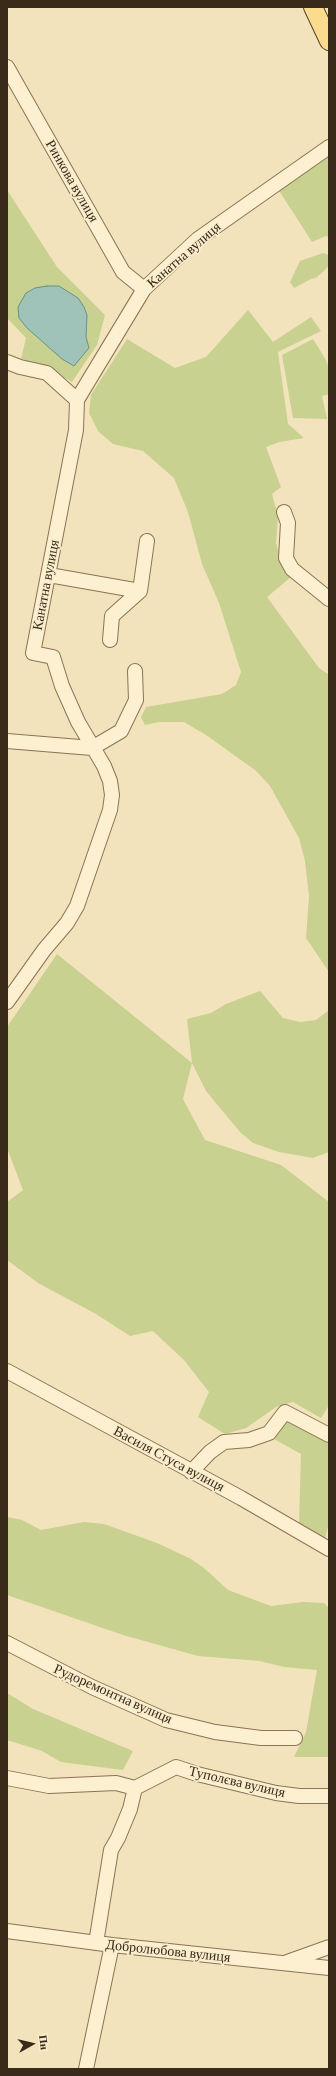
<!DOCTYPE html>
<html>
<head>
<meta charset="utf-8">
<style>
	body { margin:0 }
	#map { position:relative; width:336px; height:2076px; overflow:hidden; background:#f2e3bc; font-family:"Crimson Pro",serif }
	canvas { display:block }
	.frame { position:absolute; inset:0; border:8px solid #392a1a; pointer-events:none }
	.north { position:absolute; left:12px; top:2024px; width:40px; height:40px; -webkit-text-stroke:3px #f9edcc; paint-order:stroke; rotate:82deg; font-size:11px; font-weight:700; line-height:16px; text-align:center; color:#392a1a }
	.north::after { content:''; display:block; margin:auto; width:14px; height:18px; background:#392a1a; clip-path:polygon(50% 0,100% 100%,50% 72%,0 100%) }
</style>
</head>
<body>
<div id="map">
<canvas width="336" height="2076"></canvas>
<div class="frame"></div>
<div class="north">Пн</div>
</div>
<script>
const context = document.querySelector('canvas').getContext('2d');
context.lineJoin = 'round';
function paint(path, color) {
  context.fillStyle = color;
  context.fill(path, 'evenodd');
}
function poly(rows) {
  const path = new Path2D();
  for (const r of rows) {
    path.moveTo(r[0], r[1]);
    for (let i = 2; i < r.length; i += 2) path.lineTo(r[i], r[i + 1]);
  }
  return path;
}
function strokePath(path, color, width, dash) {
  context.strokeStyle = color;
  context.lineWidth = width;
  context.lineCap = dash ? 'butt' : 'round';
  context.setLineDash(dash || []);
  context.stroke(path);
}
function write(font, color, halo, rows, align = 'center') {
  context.font = font + ' "Crimson Pro",serif';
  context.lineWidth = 3.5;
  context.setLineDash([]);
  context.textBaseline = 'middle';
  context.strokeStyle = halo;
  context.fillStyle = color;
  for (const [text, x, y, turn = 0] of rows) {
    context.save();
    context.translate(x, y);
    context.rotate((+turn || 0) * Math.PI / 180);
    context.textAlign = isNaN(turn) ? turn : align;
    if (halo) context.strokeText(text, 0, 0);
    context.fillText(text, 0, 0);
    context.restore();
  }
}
paint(poly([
	[329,149,329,237,326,236,312,242,276,186],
	[7,190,57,267,105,315,97,345,72,382,53,371,21,359,26,338,7,318],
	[35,288,86,337,89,348,47,345,38,338,27,293],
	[323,253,329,255,329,265,324,271,316,278,311,279,294,288,290,282,300,261],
	[248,310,273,342,311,317,321,331,278,352,288,424,304,438,279,442,266,447,281,487,272,494,278,516,276,543,280,559,291,577,267,597,319,668,329,675,329,972,306,938,309,896,305,861,299,838,270,786,255,770,206,735,184,722,159,722,145,725,141,717,146,707,222,694,236,685,241,672,219,603,202,564,188,512,174,478,143,451,113,444,98,431,89,413,91,395,127,339,175,368,206,357],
	[313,339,326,360,329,369,329,394,322,396,327,419,293,418,282,355],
	[57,954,192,1063,187,1019,211,1013,226,1004,260,991,283,1018,300,1022,316,1020,329,1010,329,1152,313,1158,279,1152,253,1143,240,1132,206,1091,192,1063,183,1099,205,1140,281,1165,329,1202,329,1405,321,1418,293,1402,276,1407,246,1428,225,1434,198,1417,209,1392,184,1360,153,1331,130,1336,96,1314,38,1283,7,1260,7,1202,23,1190,7,1148,7,1027],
	[289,1419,329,1443,329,1522,325,1539,299,1523,301,1454,274,1439],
	[7,1517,22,1520,41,1530,84,1522,104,1524,157,1543,191,1559,204,1568,228,1590,271,1606,303,1602,324,1603,329,1608,329,1757,294,1757,306,1732,317,1670,284,1667,260,1661,198,1656,123,1635,7,1595],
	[7,1693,33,1709,133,1751,123,1770,61,1762,42,1751,7,1740]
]), '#c8d18f');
const water = poly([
	[47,286,59,286,78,298,84,307,87,315,86,337,89,348,74,366,62,359,27,328,19,318,18,307,26,293,35,288,47,286]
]);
paint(water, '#a0c3b9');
strokePath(water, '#679188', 1);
const minor = poly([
	[7,67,123,272,144,289],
	[7,362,20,367,47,373,77,400],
	[284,512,288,523,286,558,292,569,329,599],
	[49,575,140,591],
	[110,640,112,616,140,591,147,541],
	[7,741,92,748],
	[92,748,121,731,136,700,135,671],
	[7,1002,44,950,67,923,77,906,110,810,112,795,110,781,104,766,78,722,62,686,53,657,33,653,76,430,77,400,144,289,198,239,329,147],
	[7,1371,241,1498,329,1549],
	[191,1472,210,1452,224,1442,249,1440,269,1433,285,1412,329,1435],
	[7,1643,92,1687,166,1720,215,1732,261,1738,295,1738],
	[7,1778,49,1786,116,1783,135,1788,176,1767,197,1774,276,1793,299,1796,329,1796],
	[7,1931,112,1945,329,1968],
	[96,1943,111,1850,118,1838,130,1809,135,1788],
	[287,1962,329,1947],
	[86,2069,112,1945]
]);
const major = poly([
	[313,7,329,41]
]);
strokePath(minor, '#8c7354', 16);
strokePath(major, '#594029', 20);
strokePath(minor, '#fcf0d0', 14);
strokePath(major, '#fbdb8e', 18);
write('14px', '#392a1a', '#f9edcc', [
	["Ринкова вулиця",72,181,60],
	["Канатна вулиця",184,255,-41],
	["Канатна вулиця",46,585,-79],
	["Василя Стуса вулиця",169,1459,28],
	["Рудоремонтна вулиця",113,1694,24],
	["Туполєва вулиця",237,1782,13],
	["Добролюбова вулиця",168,1951,6]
]);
</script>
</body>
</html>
